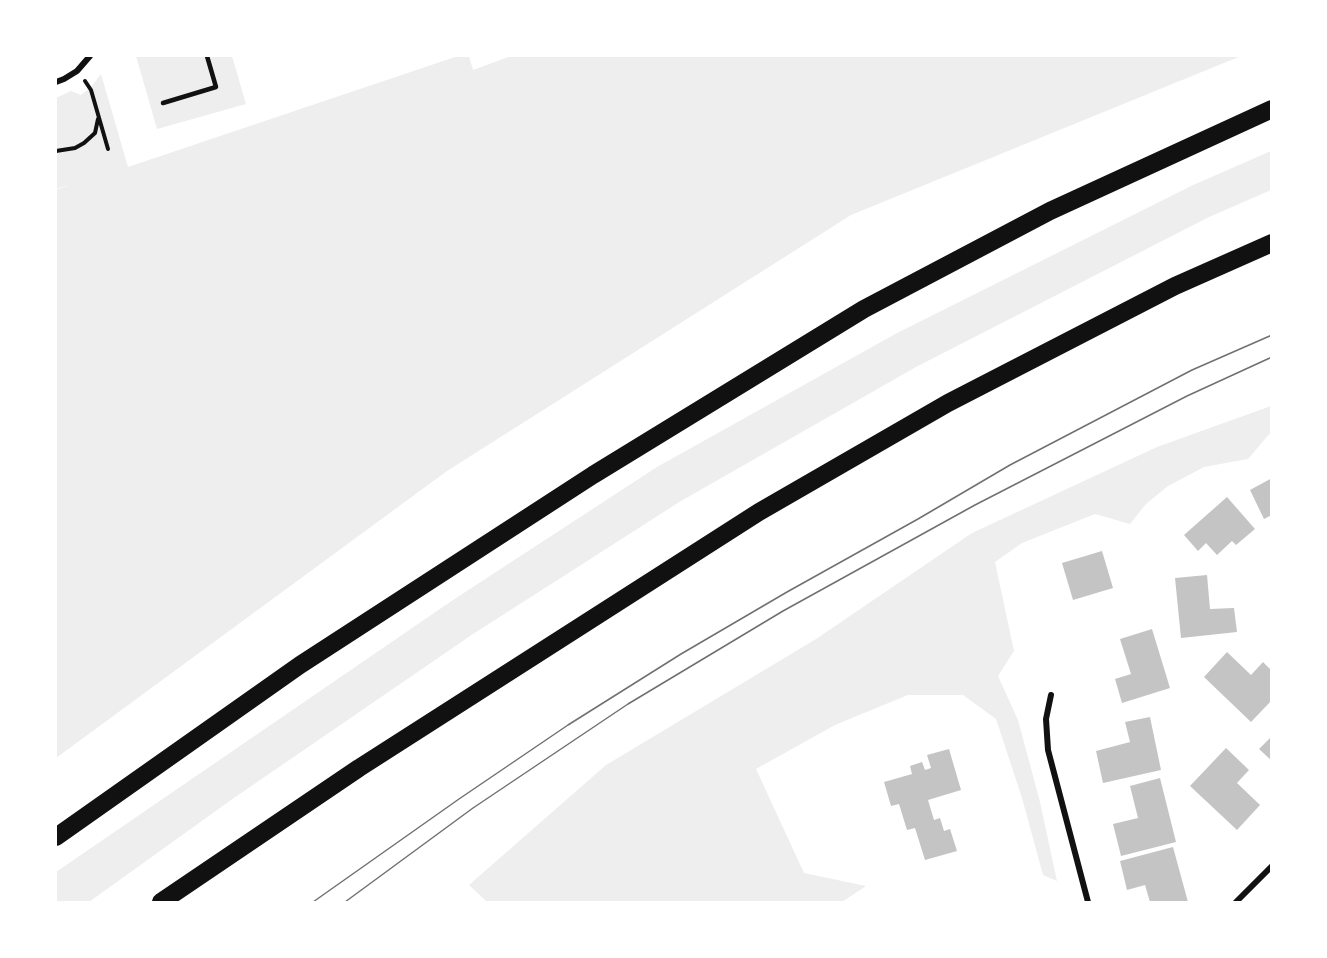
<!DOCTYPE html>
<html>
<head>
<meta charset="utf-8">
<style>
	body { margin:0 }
	#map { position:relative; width:1327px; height:958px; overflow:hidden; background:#fff; font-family:"Open Sans",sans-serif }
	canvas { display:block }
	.frame { position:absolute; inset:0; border:57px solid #fff; pointer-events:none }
</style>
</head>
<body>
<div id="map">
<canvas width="1327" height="958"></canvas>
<div class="frame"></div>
</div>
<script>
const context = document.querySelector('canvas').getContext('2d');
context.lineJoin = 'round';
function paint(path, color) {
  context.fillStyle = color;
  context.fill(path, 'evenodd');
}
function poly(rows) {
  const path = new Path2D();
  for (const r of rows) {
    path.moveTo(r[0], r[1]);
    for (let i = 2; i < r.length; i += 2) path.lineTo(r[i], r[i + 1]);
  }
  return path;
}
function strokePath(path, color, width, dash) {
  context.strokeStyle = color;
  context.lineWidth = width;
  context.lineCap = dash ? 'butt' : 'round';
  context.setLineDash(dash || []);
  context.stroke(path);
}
paint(poly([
	[136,56,232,56,246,104,157,129],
	[458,56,469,56,473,70,511,56,1241,56,851,215,447,471,56,758,56,190,69,185,56,189,56,98,71,91,81,95,91,87,101,74,128,167],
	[1271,151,1271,190,1209,217,916,367,681,501,473,634,231,800,89,902,56,902,56,872,453,600,657,467,897,333,1191,186],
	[1271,406,1271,432,1248,459,1204,467,1168,486,1146,504,1130,524,1095,514,1022,543,995,562,1014,651,998,676,1018,720,1040,802,1057,881,1043,875,1022,798,996,719,963,695,908,695,835,725,756,769,804,873,866,886,842,902,487,902,469,885,606,765,816,639,972,533,1157,447]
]), '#eee');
paint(poly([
	[1272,478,1272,515,1264,519,1250,490],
	[1227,497,1255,529,1236,545,1232,541,1217,555,1206,543,1198,551,1184,535],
	[1102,551,1113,588,1073,600,1062,563],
	[1207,575,1210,609,1234,608,1237,632,1181,638,1175,578],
	[1152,629,1170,688,1122,703,1115,679,1131,674,1120,639],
	[1227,652,1251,675,1263,662,1272,671,1272,700,1251,722,1204,677],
	[1150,717,1161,770,1103,783,1096,751,1130,742,1125,722],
	[1272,736,1272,761,1259,749],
	[1226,748,1249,770,1237,783,1260,805,1237,830,1190,786],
	[949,749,961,790,928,800,934,820,940,818,944,831,950,829,957,851,925,860,915,828,907,830,899,804,891,806,884,782,912,774,910,766,922,762,925,770,931,768,927,755],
	[1160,778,1176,842,1121,856,1113,824,1138,818,1130,786],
	[1173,847,1188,902,1150,902,1145,885,1127,890,1120,861]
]), '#c4c4c4');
strokePath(poly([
	[85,81,91,90,108,149],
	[56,151,75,148,84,143,95,133,98,119]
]), '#111', 4);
strokePath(poly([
	[163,103,216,87,207,56]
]), '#111', 4.5);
strokePath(poly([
	[56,82,64,79,77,71,90,56],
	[1051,695,1046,719,1048,750,1088,902],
	[1236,902,1272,866]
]), '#111', 6);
strokePath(poly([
	[56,837,300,665,593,475,864,309,1050,211,1272,109],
	[161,902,359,768,759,512,948,403,1175,286,1272,243]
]), '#111', 18);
strokePath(poly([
	[313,902,459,799,568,725,681,654,787,592,918,519,1010,465,1192,370,1272,335],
	[345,902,473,808,628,704,783,611,975,505,1187,396,1272,357]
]), '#707070', 1.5);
</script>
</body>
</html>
